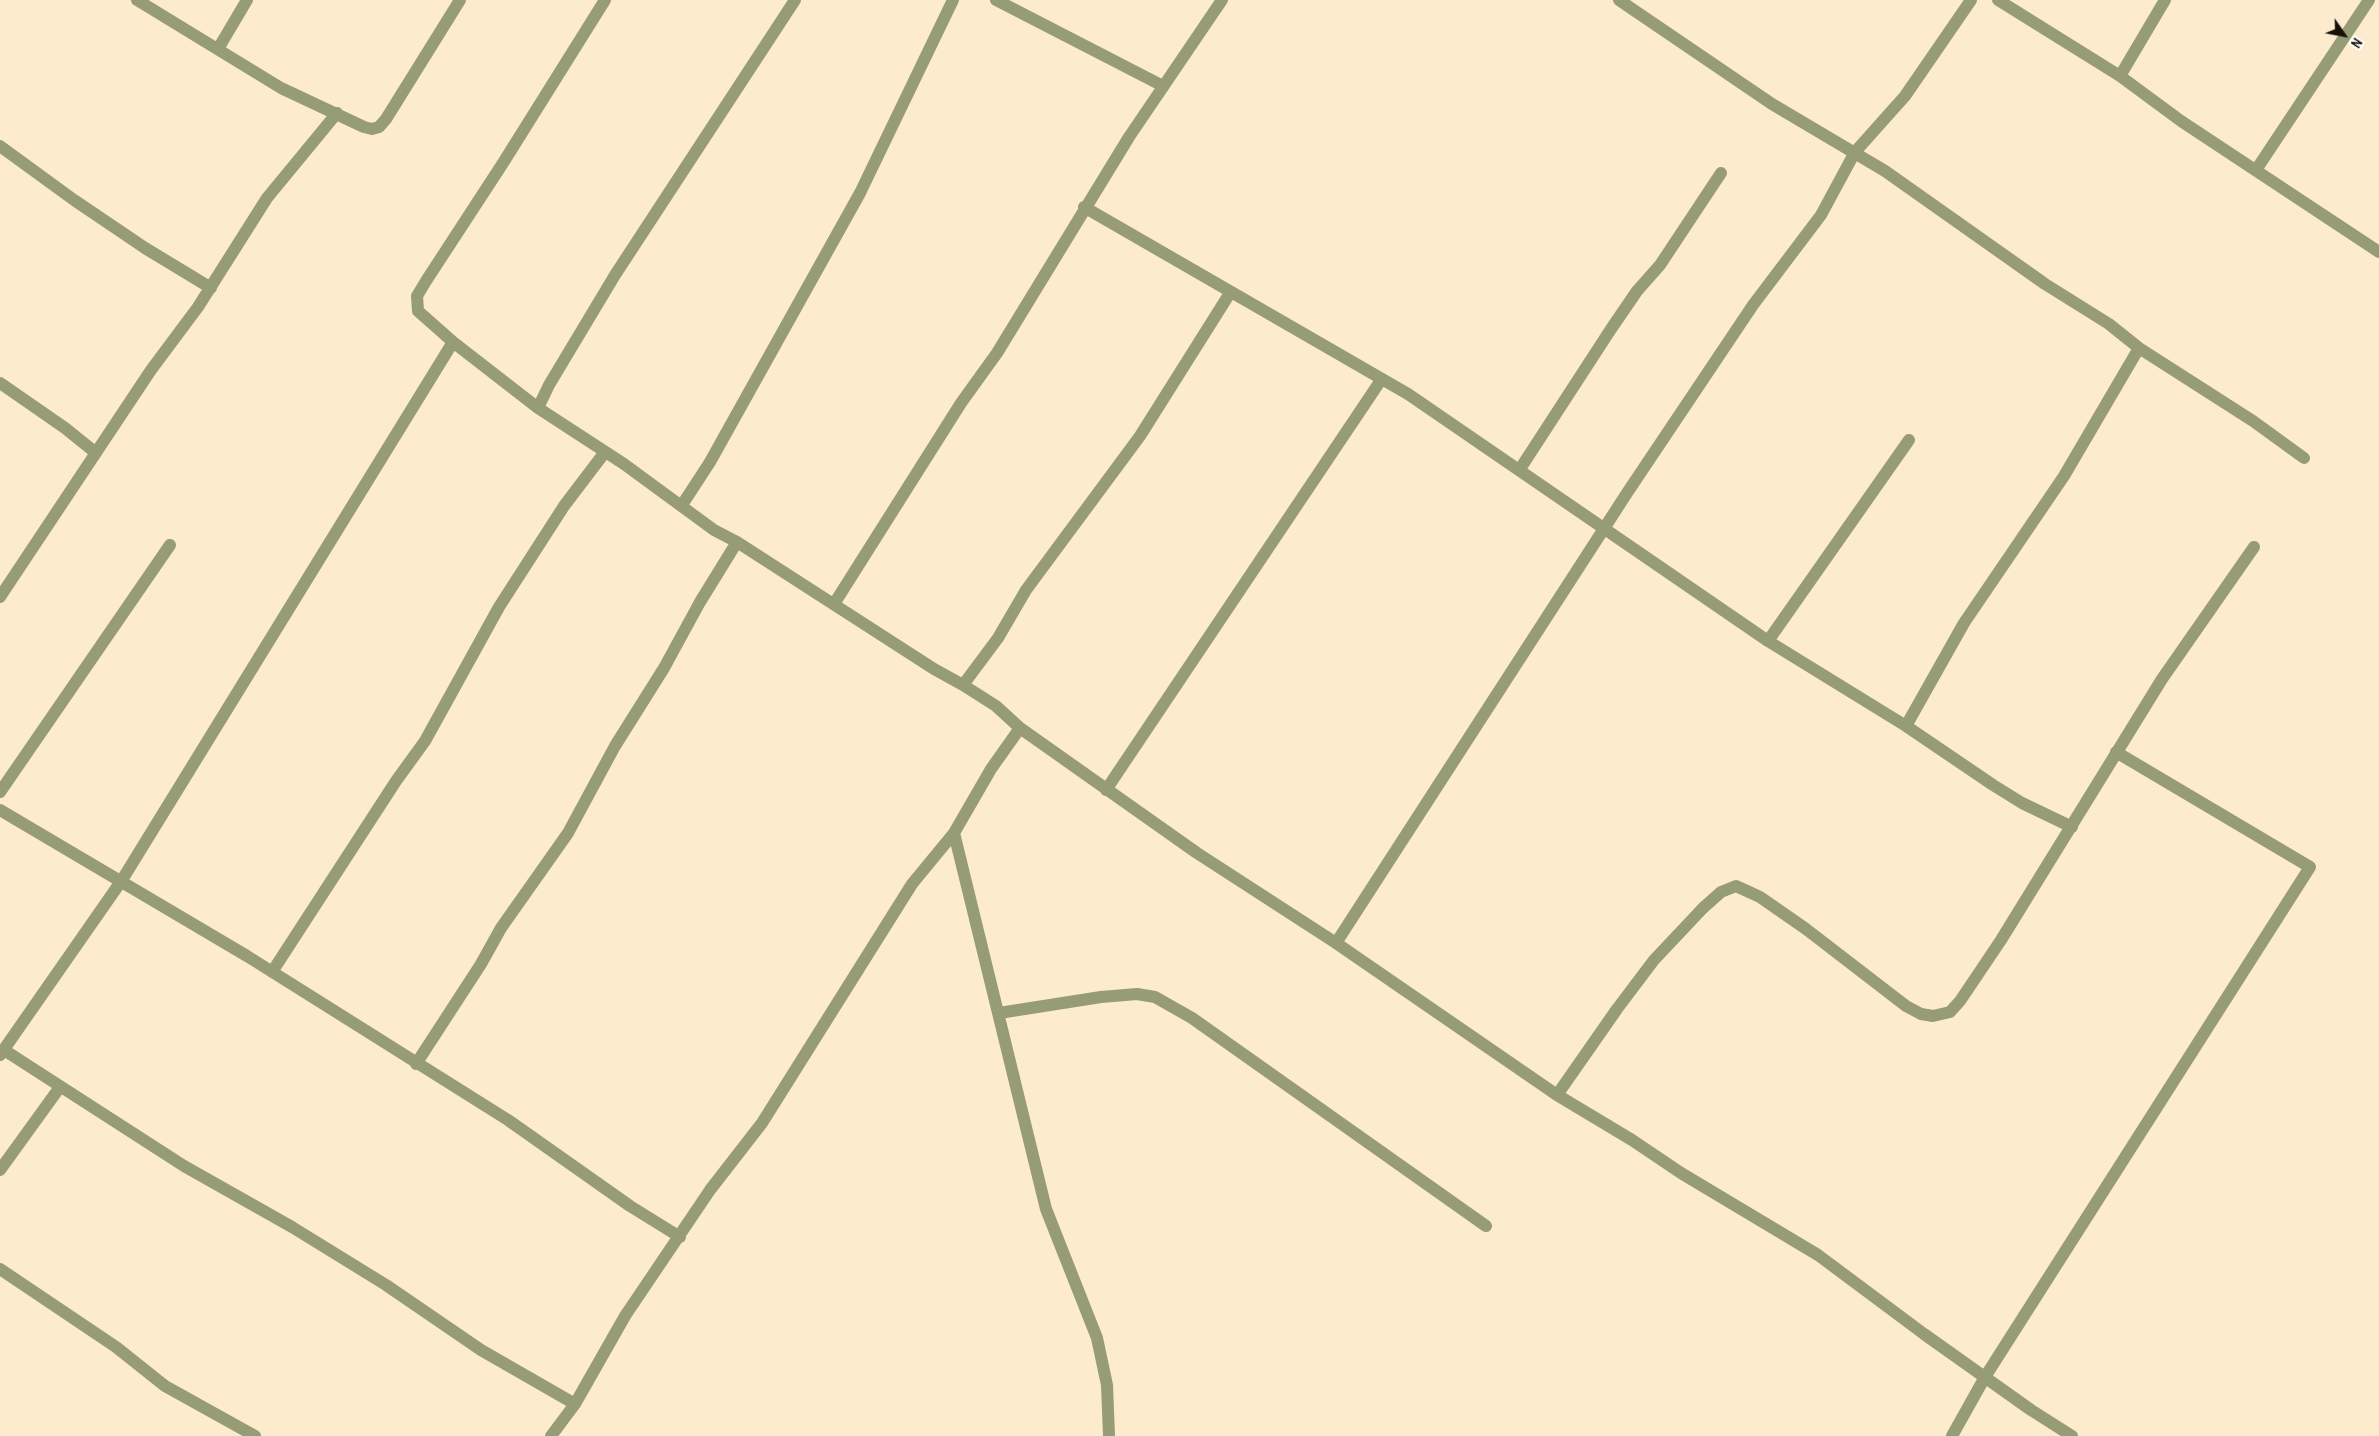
<!DOCTYPE html>
<html>
<head>
<meta charset="utf-8">
<style>
	body { margin:0 }
	#map { position:relative; width:2379px; height:1436px; overflow:hidden; background:#fcebcc; font-family:"Archivo Narrow",sans-serif }
	canvas { display:block }
	.north { position:absolute; left:2319px; top:10px; width:50px; height:50px; -webkit-text-stroke:4px #fff; paint-order:stroke; rotate:123deg; font-size:14px; font-weight:700; line-height:20px; text-align:center; color:#171107 }
	.north::after { content:''; display:block; margin:auto; width:18px; height:22px; background:#171107; clip-path:polygon(50% 0,100% 100%,50% 72%,0 100%) }
</style>
</head>
<body>
<div id="map">
<canvas width="2379" height="1436"></canvas>
<div class="north">N</div>
</div>
<script>
const context = document.querySelector('canvas').getContext('2d');
context.lineJoin = 'round';
function poly(rows) {
  const path = new Path2D();
  for (const r of rows) {
    path.moveTo(r[0], r[1]);
    for (let i = 2; i < r.length; i += 2) path.lineTo(r[i], r[i + 1]);
  }
  return path;
}
function strokePath(path, color, width, dash) {
  context.strokeStyle = color;
  context.lineWidth = width;
  context.lineCap = dash ? 'butt' : 'round';
  context.setLineDash(dash || []);
  context.stroke(path);
}
strokePath(poly([
	[137,0,281,88,364,127,372,129,379,127,386,119,460,0],
	[605,0,503,163,426,281,417,296,418,311,453,342,538,408,624,464,714,530,737,542,934,669,963,685],
	[996,0,1163,86],
	[1619,0,1772,104,1885,171,2045,284,2109,324,2139,348,2253,421,2304,458],
	[1998,0,2120,76,2181,121,2379,252],
	[218,49,247,0],
	[2120,76,2165,0],
	[0,146,74,200,145,248,211,288],
	[2256,170,2369,0],
	[1084,207,1408,394,1768,641,1906,726,1993,785,2022,803,2072,827],
	[0,383,65,428,96,453],
	[538,408,549,385,615,275,795,0],
	[1520,469,1611,329,1637,291,1660,265,1721,173],
	[682,505,710,462,860,193,953,0],
	[0,597,151,370,198,307,267,198,337,113],
	[834,604,961,403,997,353,1129,137,1222,0],
	[1768,641,1909,440],
	[1906,726,1964,623,2064,476,2139,348],
	[1020,728,996,706,963,685,998,638,1026,590,1140,436,1230,293],
	[1106,790,1381,380],
	[0,792,170,545],
	[0,810,247,956,508,1120,630,1206,680,1237],
	[954,833,1046,1209,1097,1338,1107,1385,1109,1436],
	[1336,943,1627,493,1753,305,1821,215,1855,152,1905,96,1971,0],
	[272,972,396,781,425,741,499,607,564,506,605,452],
	[999,1013,1101,997,1137,994,1155,997,1192,1018,1486,1226],
	[4,1050,184,1166,292,1227,386,1285,481,1350,575,1404],
	[0,1055,122,880,453,342],
	[416,1064,481,964,501,928,568,833,615,746,664,668,700,602,737,542],
	[1557,1095,1617,1009,1654,960,1703,908,1721,892,1736,886,1760,897,1806,929,1906,1006,1921,1014,1933,1016,1950,1012,1960,1001,2001,940,2162,679,2254,547],
	[0,1170,60,1087],
	[0,1269,116,1347,165,1386,255,1436],
	[551,1436,575,1404,625,1316,710,1190,762,1123,912,884,954,833,991,769,1020,728,1197,853,1336,943,1557,1095,1632,1140,1681,1173,1818,1255,1924,1334,2031,1410,2072,1436],
	[1952,1436,1985,1377,2310,867,2116,752]
]), '#959c76', 12);
</script>
</body>
</html>
